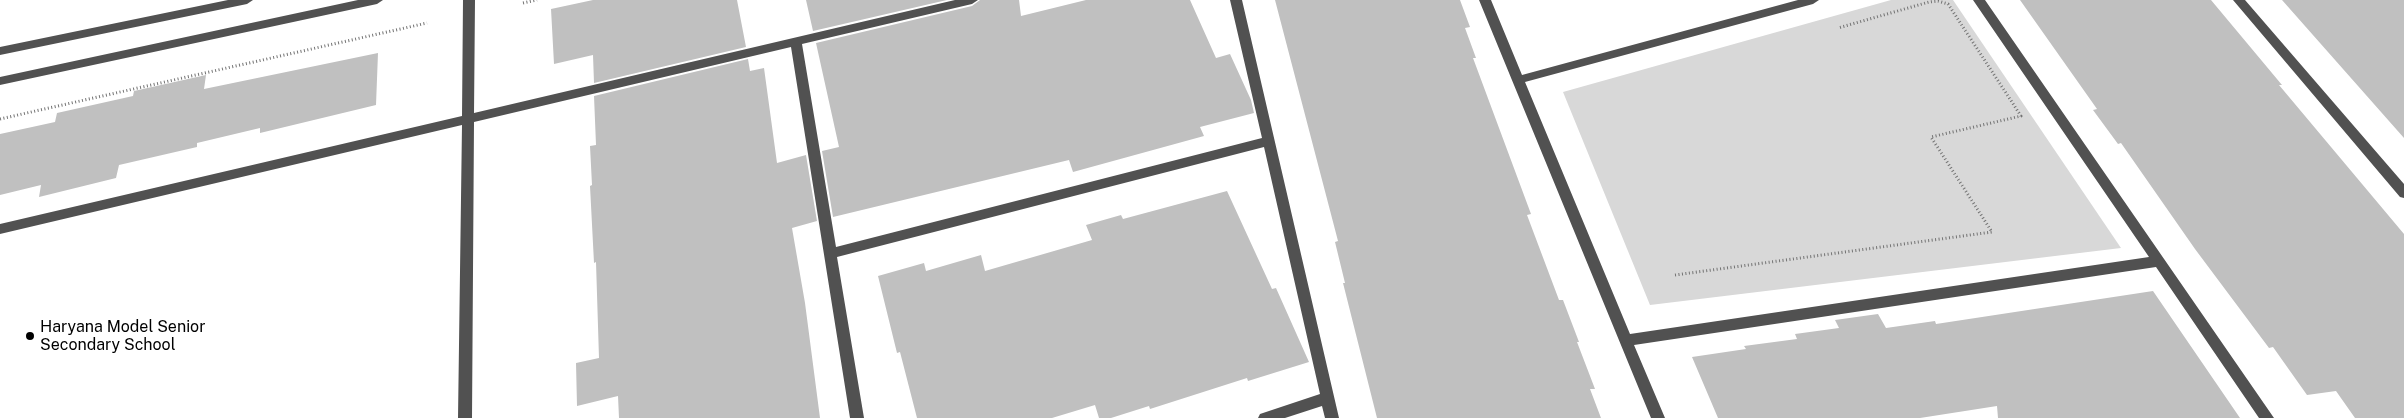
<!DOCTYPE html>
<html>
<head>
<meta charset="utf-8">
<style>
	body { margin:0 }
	canvas { display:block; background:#fff }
</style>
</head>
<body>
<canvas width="2404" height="418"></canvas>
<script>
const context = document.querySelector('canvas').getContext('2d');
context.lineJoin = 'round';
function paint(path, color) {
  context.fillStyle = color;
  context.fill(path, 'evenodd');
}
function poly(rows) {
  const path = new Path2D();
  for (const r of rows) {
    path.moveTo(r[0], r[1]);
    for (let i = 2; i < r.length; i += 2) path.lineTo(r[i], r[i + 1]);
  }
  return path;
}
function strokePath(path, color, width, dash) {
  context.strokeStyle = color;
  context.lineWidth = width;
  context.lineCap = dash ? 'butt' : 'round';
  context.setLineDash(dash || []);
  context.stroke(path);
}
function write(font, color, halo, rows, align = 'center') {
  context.font = font + ' "Public Sans",sans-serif';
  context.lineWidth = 4;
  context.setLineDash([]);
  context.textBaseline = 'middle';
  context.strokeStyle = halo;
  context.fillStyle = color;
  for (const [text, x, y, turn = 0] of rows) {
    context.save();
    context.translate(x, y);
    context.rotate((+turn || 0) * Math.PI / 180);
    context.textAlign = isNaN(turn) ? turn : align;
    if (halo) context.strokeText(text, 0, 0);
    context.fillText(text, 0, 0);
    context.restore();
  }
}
paint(poly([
	[1891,0,1953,0,2121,248,1650,305,1563,92]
]), '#d8d8d8');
paint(poly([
	[593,0,737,0,746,47,594,83,593,55,554,64,551,9],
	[806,0,947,0,813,31],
	[980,0,1019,0,1021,16,1086,0,1190,0,1216,58,1230,54,1251,100,1254,113,1200,127,1204,136,1073,172,1069,160,833,217,822,151,839,147,816,43,972,6],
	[1275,0,1460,0,1470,27,1465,28,1476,58,1473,58,1531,214,1527,215,1559,300,1563,300,1579,342,1577,342,1595,389,1590,389,1601,418,1377,418,1343,283,1345,283,1335,242,1338,241],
	[2020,0,2211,0,2282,85,2279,85,2404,234,2404,418,2355,418,2336,391,2307,395,2273,347,2269,348,2195,249,2121,143,2118,144,2093,110,2097,109],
	[2282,0,2404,0,2404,138],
	[378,53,376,105,260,133,260,128,197,143,197,147,119,165,116,178,39,197,41,185,0,195,0,134,55,122,57,113,133,96,134,91,206,75,204,89],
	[748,59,750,71,764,68,777,163,806,155,817,221,792,228,805,303,820,418,619,418,618,396,577,406,576,363,599,358,596,262,594,263,590,186,592,185,590,146,596,145,594,96],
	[1227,191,1272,289,1276,288,1309,362,1248,381,1247,378,1150,409,1149,406,1111,418,1099,418,1095,405,1052,418,917,418,900,352,897,353,878,276,924,263,926,271,981,255,985,271,1092,240,1086,225,1121,215,1123,219],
	[2153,291,2240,418,1998,418,1997,406,1920,418,1718,418,1692,357,1746,349,1744,346,1797,339,1795,334,1839,328,1835,320,1878,314,1886,328,1935,321,1936,324]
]), '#c0c0c0');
strokePath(poly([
	[523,3,537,0],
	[0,119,427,23],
	[1675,275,1992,232,1931,137,2021,116,1948,4,1938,1,1929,2,1838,28]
]), '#737373', 3, [1, 2.5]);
paint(poly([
	[228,0,253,0,247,4,0,55,0,47,228,0],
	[358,0,383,0,377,4,0,85,0,77,358,0],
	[463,0,475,0,474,113,955,0,978,0,972,4,802,44,836,247,1262,138,1230,0,1242,0,1339,418,1325,418,1322,406,1285,418,1258,418,1260,414,1320,394,1264,147,837,257,864,418,850,418,791,47,474,122,472,418,458,418,462,125,0,234,0,224,462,116,463,0],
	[1479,0,1491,0,1522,75,1798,0,1819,0,1813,4,1525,82,1630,334,2149,257,1973,0,1985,0,2274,418,2259,418,2156,267,1634,345,1665,418,1651,418,1479,0],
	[2233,0,2245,0,2404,184,2404,198,2400,197,2233,0]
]), '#515151');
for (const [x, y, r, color] of [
	[30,336,5,"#000"]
]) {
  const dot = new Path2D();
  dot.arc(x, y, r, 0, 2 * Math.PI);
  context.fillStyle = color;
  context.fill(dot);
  strokePath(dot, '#fff', 2);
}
write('16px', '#000', '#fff', [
	["Haryana Model Senior",40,327],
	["Secondary School",40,345]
], 'left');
</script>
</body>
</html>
